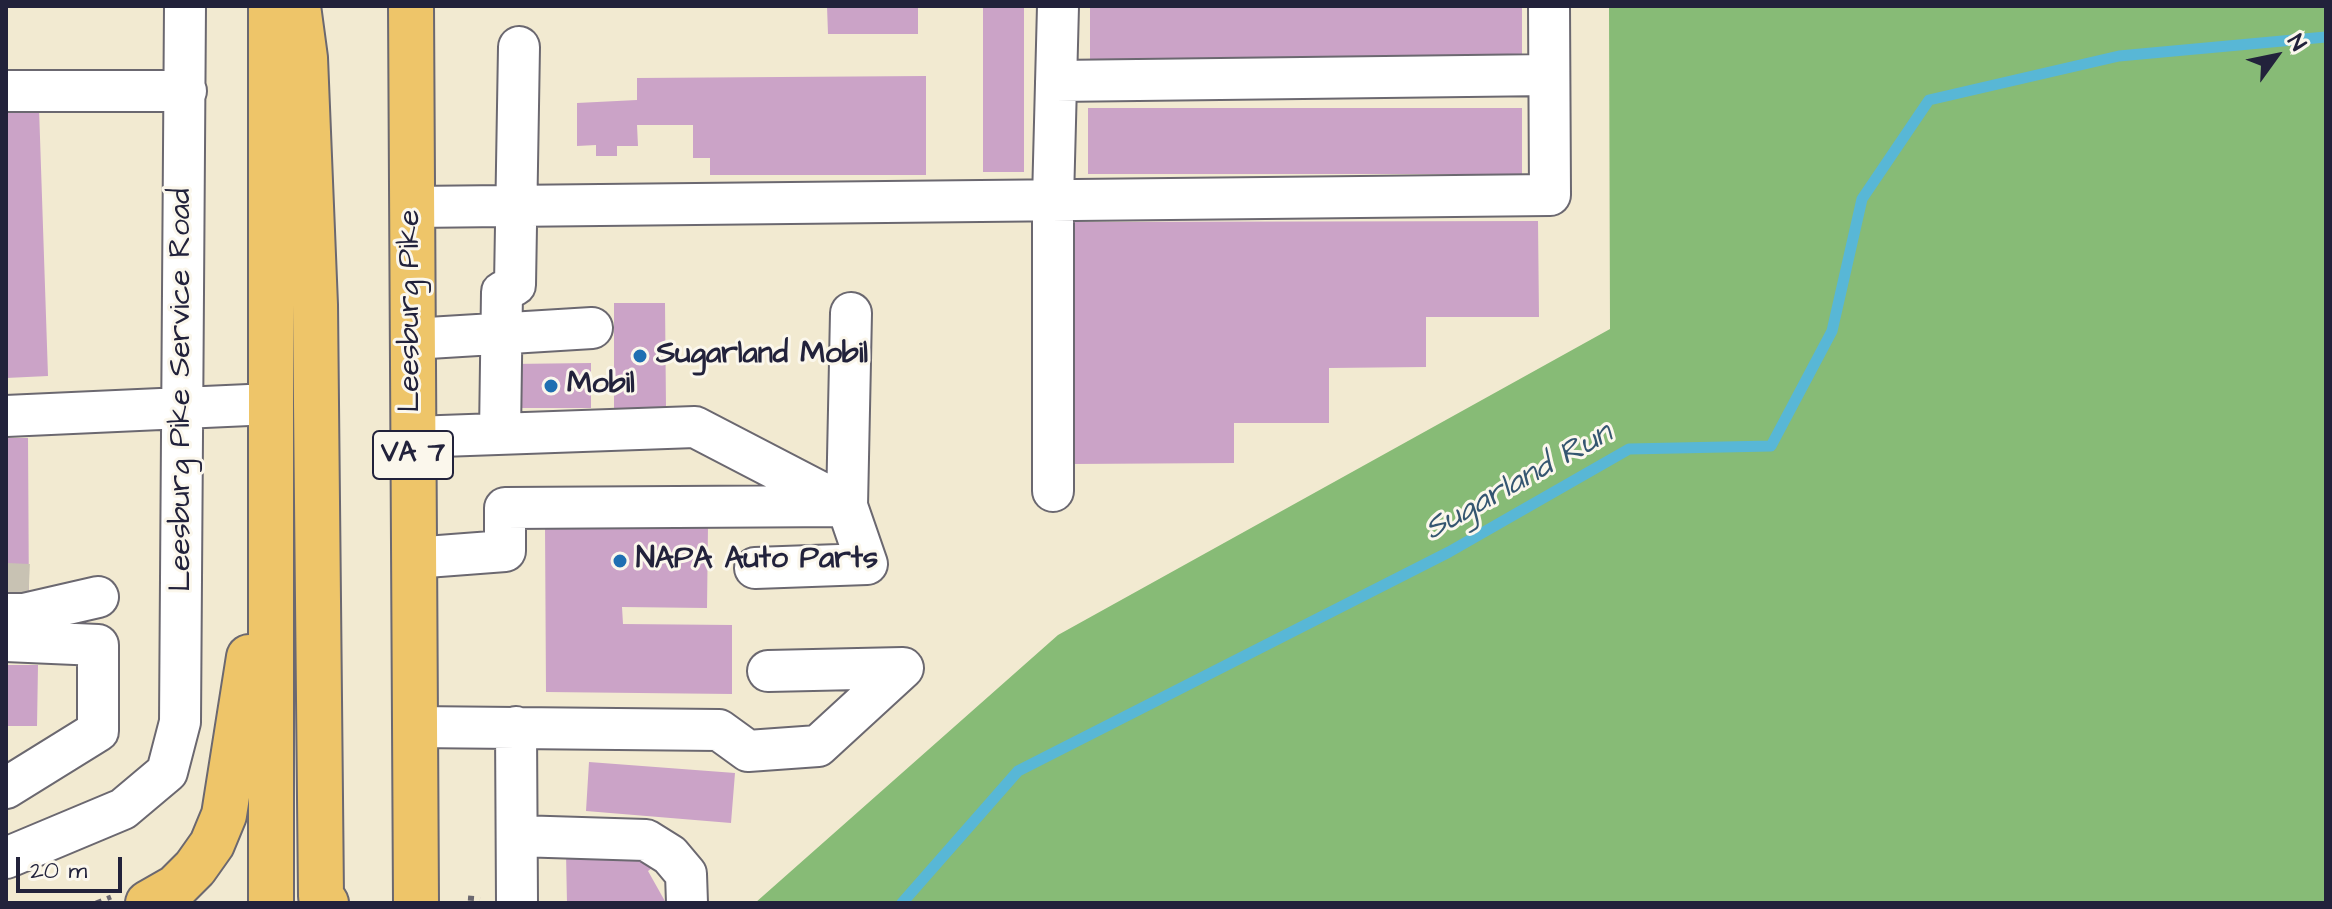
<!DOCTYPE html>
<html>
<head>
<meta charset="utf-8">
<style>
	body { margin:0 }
	#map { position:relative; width:2332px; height:909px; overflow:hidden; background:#f2ead1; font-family:"Architects Daughter",sans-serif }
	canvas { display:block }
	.frame { position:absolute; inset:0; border:8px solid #22223b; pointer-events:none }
	.north { position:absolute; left:2236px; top:16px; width:80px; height:80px; -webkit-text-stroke:6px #fbf7ec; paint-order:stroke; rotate:57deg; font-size:22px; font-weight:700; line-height:32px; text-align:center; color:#22223b }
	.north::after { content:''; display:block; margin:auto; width:28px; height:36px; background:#22223b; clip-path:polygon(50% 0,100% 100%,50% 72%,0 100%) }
	.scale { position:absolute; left:16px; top:857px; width:106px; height:36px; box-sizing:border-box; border:4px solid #22223b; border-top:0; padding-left:10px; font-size:24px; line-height:28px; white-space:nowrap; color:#22223b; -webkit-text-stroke:6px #fbf7ec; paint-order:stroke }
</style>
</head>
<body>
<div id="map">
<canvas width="2332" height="909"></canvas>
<div class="frame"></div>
<div class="north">N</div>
<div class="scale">20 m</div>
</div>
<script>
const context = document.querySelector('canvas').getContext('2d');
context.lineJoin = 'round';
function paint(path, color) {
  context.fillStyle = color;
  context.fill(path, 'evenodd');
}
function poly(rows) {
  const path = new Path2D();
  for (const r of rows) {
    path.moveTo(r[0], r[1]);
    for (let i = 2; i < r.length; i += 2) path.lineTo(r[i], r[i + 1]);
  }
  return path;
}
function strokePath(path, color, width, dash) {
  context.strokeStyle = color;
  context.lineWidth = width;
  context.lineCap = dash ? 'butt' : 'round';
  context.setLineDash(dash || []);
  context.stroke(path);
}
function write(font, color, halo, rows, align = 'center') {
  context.font = font + ' "Architects Daughter",sans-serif';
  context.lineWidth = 6;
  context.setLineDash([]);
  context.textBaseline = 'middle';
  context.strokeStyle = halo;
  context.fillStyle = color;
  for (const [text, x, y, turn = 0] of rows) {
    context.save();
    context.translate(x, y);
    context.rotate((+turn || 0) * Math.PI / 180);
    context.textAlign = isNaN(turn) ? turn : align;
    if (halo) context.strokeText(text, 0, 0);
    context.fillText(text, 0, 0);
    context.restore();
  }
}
paint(poly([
	[1609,6,2326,6,2326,903,755,903,1058,635,1610,329]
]), '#87bb76');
strokePath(poly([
	[902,903,1018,771,1449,552,1629,449,1771,446,1832,331,1862,199,1929,100,2119,56,2326,37]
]), '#58b7d6', 11);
paint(poly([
	[827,6,918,6,918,34,828,34],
	[983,6,1024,6,1024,172,983,172],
	[1090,6,1522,6,1522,61,1090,61],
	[926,76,926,175,710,175,710,158,693,158,693,125,637,125,638,146,617,146,617,156,596,156,596,145,577,146,577,103,637,100,637,78],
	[39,108,48,376,6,378,6,109],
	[1088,108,1522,108,1522,174,1088,174],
	[1538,221,1539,317,1426,317,1426,367,1329,368,1329,423,1234,423,1234,463,1072,464,1072,222],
	[614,303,665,303,666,408,614,408],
	[591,363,591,408,511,408,511,364],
	[6,438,28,438,29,609,6,609],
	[545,526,708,526,707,608,622,607,623,624,732,625,732,694,546,692],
	[6,665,38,665,37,726,6,726],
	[589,762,735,773,731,823,586,811],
	[566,853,644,853,652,868,648,871,666,903,567,903]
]), '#cba3c7');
strokePath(poly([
	[6,583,29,584]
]), '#c8c2b3', 40, [40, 20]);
const minor = poly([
	[1056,81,1549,75],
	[6,91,186,91],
	[411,207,1550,195,1549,6],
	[412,339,592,328],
	[6,416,271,404],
	[500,434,502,292,515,285,519,47],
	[413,437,695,427,847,506,851,313],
	[1053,491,1053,200,1058,6],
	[413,558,505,551,505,508,847,506,867,564,755,568],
	[6,614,24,614,98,597],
	[6,641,98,645,98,731,6,788],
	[414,727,719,730,748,751,818,746,903,668,768,671],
	[516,727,517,903],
	[517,836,646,840,670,855,686,874,687,903],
	[6,858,123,809,167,772,180,722,185,6]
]);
const highway = poly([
	[298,6,305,58,315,305,321,896,326,903],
	[411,6,416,903],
	[148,903,176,887,195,868,212,844,224,815,249,657],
	[271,903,271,6]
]);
strokePath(minor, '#6b6870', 44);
strokePath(highway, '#6b6870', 48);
strokePath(poly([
	[468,898,480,899],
	[96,903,111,897]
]), '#6b6870', 5, [6, 6]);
strokePath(minor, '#fff', 40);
strokePath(highway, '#eec569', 44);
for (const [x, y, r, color] of [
	[640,356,8,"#1f6fb2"],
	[551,386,8,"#1f6fb2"],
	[620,561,8,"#1f6fb2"]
]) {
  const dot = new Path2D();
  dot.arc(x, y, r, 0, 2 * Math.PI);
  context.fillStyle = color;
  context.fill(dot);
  strokePath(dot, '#fbf7ec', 3);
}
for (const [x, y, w] of [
	[413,455,80]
]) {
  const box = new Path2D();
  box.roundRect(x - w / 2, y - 24, w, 48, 6);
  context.fillStyle = '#fbf7ec';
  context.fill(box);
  strokePath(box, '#22223b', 2);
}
write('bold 28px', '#22223b', null, [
	["VA 7",413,455]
]);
write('30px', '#22223b', '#fbf7ec', [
	["Leesburg Pike",412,311,-90],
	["Leesburg Pike Service Road",183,390,-90]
]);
write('bold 30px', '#22223b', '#fbf7ec', [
	["Sugarland Mobil",656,356],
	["Mobil",567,386],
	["NAPA Auto Parts",636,561]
], 'left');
write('italic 32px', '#355671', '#fbf7ec', [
	["Sugarland Run",1519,483,-29]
]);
</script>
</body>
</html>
